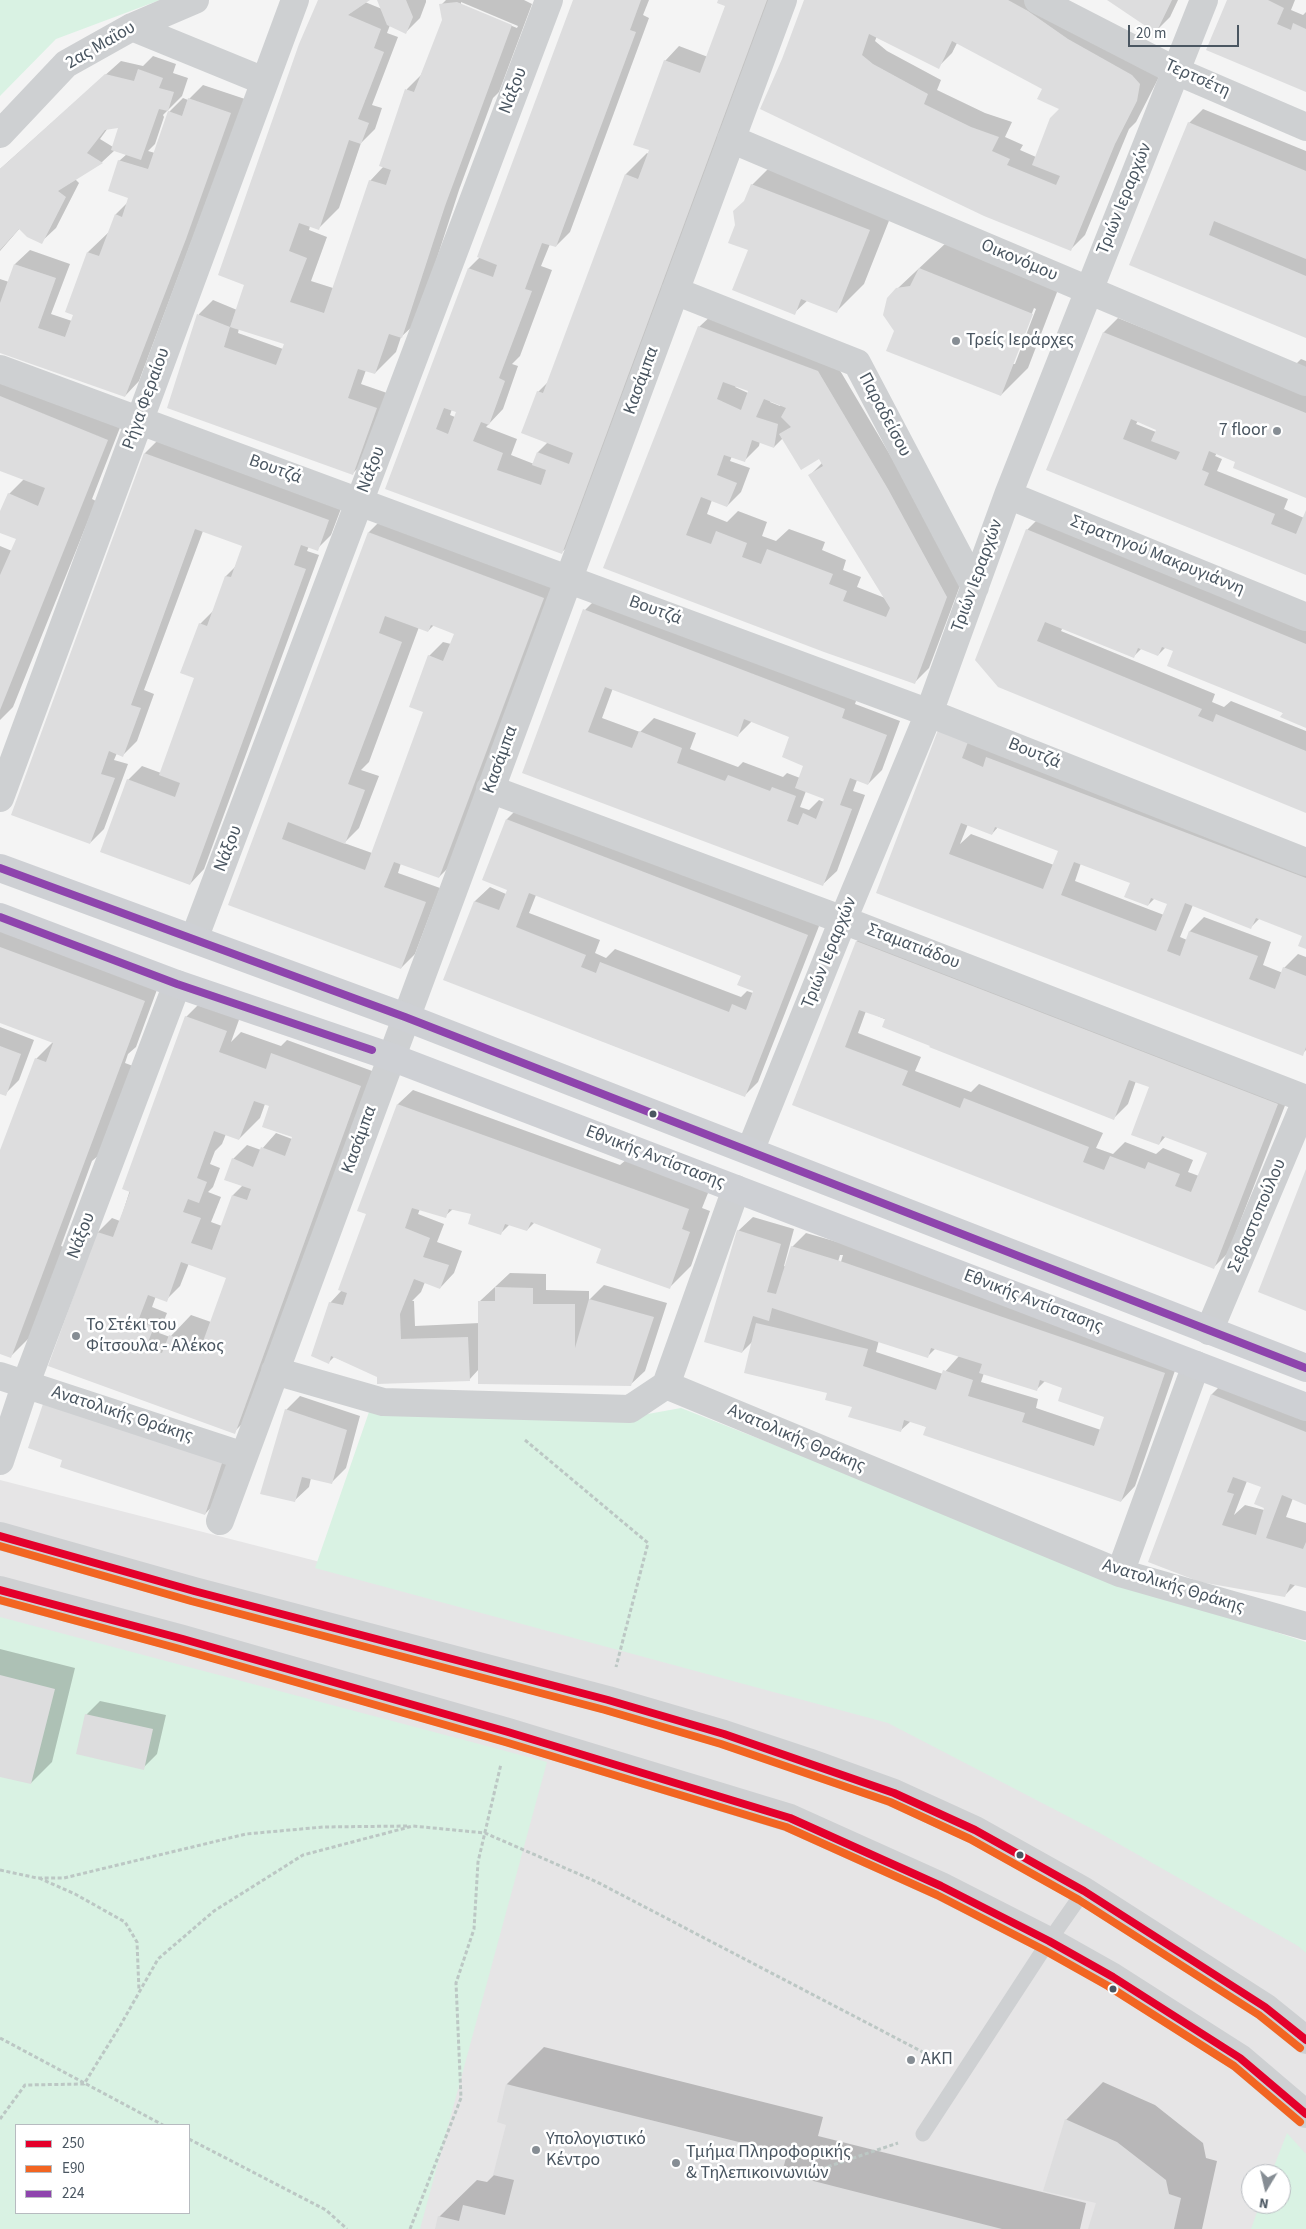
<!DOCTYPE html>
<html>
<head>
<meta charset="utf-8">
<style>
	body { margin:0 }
	#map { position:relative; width:1306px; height:2229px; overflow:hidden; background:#f4f4f4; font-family:"Source Sans 3",sans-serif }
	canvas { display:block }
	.legend { position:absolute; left:15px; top:2124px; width:175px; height:90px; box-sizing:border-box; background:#fff; border:1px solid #b7bbc0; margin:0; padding:6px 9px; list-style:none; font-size:15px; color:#4a5661 }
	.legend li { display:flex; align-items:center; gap:10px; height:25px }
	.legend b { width:25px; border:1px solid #b7bbc0 }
	.north { position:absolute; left:1241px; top:2164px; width:50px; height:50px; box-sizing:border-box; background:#fff; border:1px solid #b7bbc0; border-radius:50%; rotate:189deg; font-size:14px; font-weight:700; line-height:20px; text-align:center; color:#4a5661 }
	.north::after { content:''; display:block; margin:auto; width:18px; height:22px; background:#868d94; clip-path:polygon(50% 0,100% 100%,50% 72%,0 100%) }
	.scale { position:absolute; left:1128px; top:25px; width:111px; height:22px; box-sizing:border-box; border:2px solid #4a5661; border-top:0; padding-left:6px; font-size:15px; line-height:18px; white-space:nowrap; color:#4a5661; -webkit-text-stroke:4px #fff; paint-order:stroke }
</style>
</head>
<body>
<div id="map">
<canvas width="1306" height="2229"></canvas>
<ul class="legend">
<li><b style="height:6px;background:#e4002b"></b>250</li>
<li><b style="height:6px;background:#f26522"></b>Ε90</li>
<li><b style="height:6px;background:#8e44ad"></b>224</li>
</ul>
<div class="north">N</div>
<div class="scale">20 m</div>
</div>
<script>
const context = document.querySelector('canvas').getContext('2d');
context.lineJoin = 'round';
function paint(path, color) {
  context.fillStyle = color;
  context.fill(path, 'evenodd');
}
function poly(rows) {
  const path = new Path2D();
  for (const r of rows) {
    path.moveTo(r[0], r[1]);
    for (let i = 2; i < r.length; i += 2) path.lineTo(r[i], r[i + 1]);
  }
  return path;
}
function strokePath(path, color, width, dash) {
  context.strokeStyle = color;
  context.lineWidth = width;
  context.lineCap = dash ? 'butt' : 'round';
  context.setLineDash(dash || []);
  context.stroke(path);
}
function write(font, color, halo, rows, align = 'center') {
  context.font = font + ' "Source Sans 3",sans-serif';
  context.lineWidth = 5;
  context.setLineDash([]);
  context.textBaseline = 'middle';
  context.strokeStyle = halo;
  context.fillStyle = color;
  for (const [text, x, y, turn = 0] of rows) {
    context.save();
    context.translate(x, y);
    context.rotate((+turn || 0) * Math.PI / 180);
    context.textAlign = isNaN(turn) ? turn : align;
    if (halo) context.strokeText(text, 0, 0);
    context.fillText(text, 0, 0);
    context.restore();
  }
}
paint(poly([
	[0,1480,699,1659,907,1721,1303,1948,1306,1951,1306,2229,0,2229],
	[16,2125,189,2125,189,2213,16,2213],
	[1251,2174,1281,2174,1281,2204,1251,2204]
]), '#e6e5e6');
paint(poly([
	[0,0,160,0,56,39,0,96],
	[681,1408,1115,1579,1306,1642,1306,1953,1298,1946,1098,1832,888,1723,315,1568,369,1412,609,1421],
	[0,1617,547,1762,420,2229,0,2229],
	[16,2125,189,2125,189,2213,16,2213],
	[1287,2133,1306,2154,1306,2229,1251,2229,1260,2204,1281,2204,1281,2174,1271,2174]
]), '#d9f2e3');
paint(poly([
	[319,0,368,0,365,2,382,9,378,0,426,0,426,2,420,18,406,32,390,25,387,33,398,37,372,105,382,108,375,129,361,143,339,208,318,229,310,226,309,230,327,237,311,281,333,288,370,181,384,166,381,165,407,89,421,75,444,20,441,5,446,0,524,0,532,4,499,92,493,98,459,190,416,323,401,337,396,352,375,373,366,370,361,384,390,394,367,459,353,473,168,407,199,314,213,300,237,310,246,284],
	[461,2,518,26,517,28,461,5],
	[239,328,286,344,283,349,238,333],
	[574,0,649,0,643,15,649,18,570,232,556,246,550,244,541,266,552,270,520,356,512,364,518,366,503,409,486,427,517,439,511,455,534,464,538,452,548,442,538,392,550,380,626,174,647,153,649,154,665,61,679,46,708,57,727,5,719,0,776,0,576,539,561,553,387,488,469,268,480,257],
	[452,409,457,411,455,417,450,415],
	[805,0,1046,0,1160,62,1158,79,1136,122,1129,129,1085,235,1071,249,783,60],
	[877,36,938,67,952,53,957,43,1044,89,1061,109,1036,157,1020,150,1023,145,1005,137,1012,122,985,113,937,90,941,80,887,51,875,41],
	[1109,0,1178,0,1170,17,1156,31],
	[1229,0,1295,0,1291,10,1303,15,1306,12,1306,91],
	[153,56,176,64,173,73,188,78,182,96,163,115,164,117,155,144,148,151,155,153,169,112,183,98,188,100,203,85,245,99,139,381,125,396,0,352,0,279,9,282,15,264,30,250,70,264,51,314,72,321,74,315,67,311,88,252,110,231,116,214,128,202,130,198,119,161,127,154,115,150,102,162,75,179,79,183,56,228,41,242,20,228,0,251,0,169,121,61,143,66],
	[120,127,113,147,100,139,108,128],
	[1203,109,1306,151,1306,336,1131,264,1189,123],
	[779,158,896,203,864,284,837,311,808,300,794,313,749,250,746,200,752,185],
	[947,242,1059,287,1028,368,1001,395,895,331,897,289],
	[1034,308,1036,309,1015,364,1012,364],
	[714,313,832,357,902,475,961,583,929,668,915,682,605,567,699,327],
	[736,386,749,390,748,393,735,387],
	[771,400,781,404,780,406,770,402],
	[783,438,819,457,823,462,810,475,885,598,857,587,861,577,843,570,846,560,822,550,825,542,789,529,776,541,762,536,767,522,738,511,727,522,707,514,712,500,727,506,741,492,750,468,730,461,732,456,744,461,759,446,760,441,774,447],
	[1118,318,1278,382,1301,359,1306,361,1306,497,1239,457,1217,453,1215,456,1222,459,1217,471,1288,499,1284,509,1304,518,1306,514,1306,574,1048,469,1104,332],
	[1138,421,1157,429,1156,432,1136,424],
	[0,377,121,425,92,499,96,501,13,707,0,720,0,546,12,551,18,539,0,531,0,515,9,494,24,479,0,469],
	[159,439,342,506,331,535,317,549,309,546,307,551,319,555,204,869,190,884,128,780,142,766,161,773,196,677,200,624,215,609,226,576,235,567,244,545,203,531,144,690,154,694,137,741,123,755,117,753,114,760,128,764,104,829,90,843,145,453],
	[1048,509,1306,624,1306,726,1175,651,1166,647,1158,655,1142,648,1133,657,1063,627,1061,631,1215,694,1212,702,1224,707,1231,701,1306,731,1306,812,1023,695,1027,530],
	[383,518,558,584,453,863,439,877,401,863,398,873,440,888,415,954,401,968,230,905,369,532],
	[434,625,455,633,451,644,443,642,429,656,425,711,372,853,344,843,359,828,379,776,361,770,369,762,419,627,428,631],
	[599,596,858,695,855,704,900,721,882,770,868,784,857,780,853,791,865,795,837,871,822,885,523,772,585,610],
	[613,688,738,735,752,721,791,736,805,765,800,778,787,773,783,777,743,762,738,767,690,749,696,733,654,718,640,732,602,718],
	[806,791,825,798,824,802,819,800,809,810,800,807],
	[939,731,1306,859,1306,948,1304,935,1260,918,1251,927,1193,905,1180,937,1187,940,1190,931,1204,917,1271,942,1263,965,1283,973,1284,968,1298,954,1306,957,1306,1050,1302,1054,878,892],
	[968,824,992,834,998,827,1060,850,1054,865,971,834,960,844],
	[1081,863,1132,883,1148,905,1155,898,1168,903,1164,915,1075,881],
	[521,805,821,921,758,1082,744,1096,445,980,475,901,490,887,506,894,508,889,484,879,507,819],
	[536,895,744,970,755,990,753,993,747,991,741,997,615,949,606,958,595,953,600,940,529,913],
	[0,927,158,987,136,1047,128,1054,125,1063,133,1066,99,1155,92,1161,61,1246,64,1247,32,1335,11,1356,0,1353,0,1154,36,1059,53,1042,0,1021],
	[871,927,1291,1090,1228,1253,1214,1267,793,1104,857,941],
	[866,1011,1114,1118,1128,1104,1136,1081,1151,1087,1159,1144,1166,1136,1209,1152,1199,1176,1188,1172,1193,1160,1163,1148,1156,1154,1125,1142,1113,1154,1096,1148,1103,1133,979,1084,971,1092,915,1071,921,1057,858,1033],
	[200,1003,240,1017,231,1042,241,1032,281,1046,287,1040,375,1072,255,1411,234,1432,50,1366,98,1232,112,1218,120,1221,186,1017],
	[265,1104,271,1106,293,1137,292,1139,276,1133,261,1150,247,1145,233,1159,243,1185,233,1195,222,1226,211,1222,221,1197,208,1192,213,1187,220,1168,210,1164,215,1151,222,1144,226,1134,239,1139,260,1118],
	[189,1263,228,1277,211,1322,191,1315,170,1337,159,1333,167,1313,152,1307,156,1296,166,1300,180,1286],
	[0,1027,34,1040,19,1080,5,1094,0,1092],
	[413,1090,620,1165,627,1159,710,1188,702,1208,710,1211,691,1266,670,1287,603,1248,535,1222,527,1230,510,1224,501,1233,473,1213,453,1209,445,1216,420,1209,418,1214,444,1224,437,1242,462,1251,454,1273,440,1288,425,1282,421,1292,412,1301,414,1301,415,1326,480,1323,480,1301,510,1273,546,1274,546,1290,589,1291,589,1300,604,1285,667,1303,645,1371,630,1385,479,1369,469,1380,378,1376,334,1357,328,1363,330,1303,342,1290,368,1213,359,1210,398,1104],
	[753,1217,794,1229,784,1266,786,1267,792,1247,806,1233,855,1247,1179,1359,1135,1486,1121,1501,911,1421,900,1431,828,1392,753,1341,742,1352,738,1231],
	[840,1255,843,1255,828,1306,825,1306],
	[879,1340,928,1356,936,1348,959,1356,943,1374,876,1352],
	[984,1373,1036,1390,1045,1381,1064,1387,1106,1416,1101,1430,1036,1408,1038,1399,981,1382],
	[1226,1380,1306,1402,1306,1504,1293,1498,1286,1517,1306,1523,1306,1587,1296,1584,1284,1596,1150,1562,1212,1394],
	[1247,1481,1263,1487,1264,1510,1245,1505,1234,1515],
	[300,1396,360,1416,346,1468,331,1483,311,1478,309,1487,294,1501,286,1410],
	[237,1446,219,1499,205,1514,62,1466],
	[0,1649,75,1668,52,1762,31,1783,0,1775],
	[100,1701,166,1715,157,1754,143,1768,86,1715],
	[544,2047,823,2117,818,2136,1086,2203,1080,2229,436,2229,439,2217,477,2180,487,2182,494,2175,507,2124,507,2084],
	[1103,2082,1155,2105,1203,2143,1206,2158,1217,2161,1202,2229,1089,2229,1098,2203,1066,2120]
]), '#0003');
paint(poly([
	[318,0,370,0,348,15,381,29,374,48,384,52,358,119,369,123,361,144,349,140,319,230,299,223,289,251,307,258,290,302,324,313,369,180,386,185,391,170,379,166,405,89,414,92,442,20,439,4,457,2,512,25,445,206,402,338,389,334,375,374,358,369,348,398,377,408,353,475,167,408,197,314,230,327,224,347,276,365,284,344,230,327,244,285,218,275,299,44],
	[377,0,406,0,413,17,406,34,387,25],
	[573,0,641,0,630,30,636,32,556,247,542,243,525,289,532,291,499,378,505,381,489,425,481,422,473,441,503,453,497,470,541,485,546,470,532,465,537,452,569,464,573,453,521,433,537,391,543,393,625,174,638,179,649,150,633,145,664,60,700,73,725,6,717,3,718,0,767,0,562,554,385,489,468,268,493,277,497,265,477,257],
	[444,408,456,412,448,434,436,429],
	[804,0,1008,0,1028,11,1068,39,1132,75,1140,84,1137,101,1115,144,1071,251,984,216,760,109,782,59],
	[869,34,939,69,952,41,1042,89,1037,99,1059,109,1050,118,1032,165,1060,176,1056,185,1007,165,1010,159,992,151,999,137,971,127,924,104,928,94,873,64,862,55],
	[1107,0,1172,0,1156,33],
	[1227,0,1268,0,1284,8,1277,24,1291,30,1293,23,1306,29,1306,92,1206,50],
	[138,69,163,78,159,88,174,92,168,111,182,116,188,98,231,113,186,239,125,397,0,353,0,303,14,264,56,278,38,328,65,337,73,315,65,312,87,252,99,256,115,214,122,217,128,198,108,191,118,160,148,169,168,111,159,109,141,160,111,150,118,128,105,130,87,153,103,163,58,191,66,197,42,244,27,237,19,229,0,250,0,169,105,74,134,81],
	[1188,122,1306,171,1306,259,1214,221,1209,235,1306,276,1306,338,1129,265],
	[751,184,870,230,837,313,801,299,795,315,732,290,748,250,728,243,735,225,733,211,744,201],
	[919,268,1033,314,1001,396,886,351,894,331,883,315,887,298,896,288,910,286],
	[698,326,818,371,888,489,947,597,915,684,824,652,603,568],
	[723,382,748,391,741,410,717,399],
	[764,399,786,408,781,417,791,427,779,434,801,470,819,459,823,466,808,475,890,608,886,617,843,601,847,591,829,584,833,574,767,549,761,564,742,557,747,543,716,531,711,544,686,535,701,497,727,507,737,483,717,475,724,455,745,462,752,440,774,448,778,424,756,417],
	[1103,332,1306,413,1306,498,1233,468,1235,462,1209,451,1202,470,1209,473,1204,485,1275,514,1271,524,1296,534,1306,510,1306,575,1046,470],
	[1131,419,1156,430,1151,441,1180,452,1176,460,1123,439],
	[0,396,108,440,0,710,0,575,16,539,0,533,0,511,8,493,38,506,45,488,0,471],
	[144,453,329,520,318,551,301,545,294,565,306,569,190,885,100,852,127,779,175,797,180,783,159,775,194,678,180,673,199,623,207,626,225,576,231,577,242,546,195,529,131,705,141,708,123,757,109,751,101,774,115,778,90,844,11,815],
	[1026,529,1306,644,1306,728,1280,717,1283,713,1167,666,1173,651,1162,647,1158,656,1138,648,1134,658,1045,622,1037,641,1202,709,1198,716,1213,722,1216,714,1306,751,1306,813,998,687,975,660],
	[368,532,544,598,439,878,394,862,384,887,426,902,401,969,228,905],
	[385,616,428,632,431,625,454,634,443,661,428,655,409,707,423,712,365,870,282,839,288,822,345,844,365,790,348,784,402,642,379,633],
	[583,609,845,709,842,718,887,735,868,785,850,778,840,805,852,809,823,886,522,773],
	[605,687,738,737,744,719,789,737,782,757,803,766,795,788,824,799,816,819,803,813,798,825,787,821,796,796,772,787,770,791,728,775,725,781,677,763,682,748,639,731,632,748,588,732],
	[938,730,968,742,962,758,983,767,986,757,1306,878,1306,949,1298,946,1302,936,1256,918,1251,929,1185,903,1167,951,1180,956,1189,931,1258,956,1249,979,1275,989,1283,967,1306,976,1306,1047,1303,1056,876,893],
	[961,823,992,835,995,827,1058,851,1043,889,949,854],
	[1074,862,1130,883,1124,897,1148,906,1151,898,1167,904,1156,931,1061,895],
	[506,819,808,935,745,1097,443,980,474,901,499,910,507,890,482,880],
	[529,893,741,976,737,985,753,991,746,1010,732,1004,729,1012,600,962,596,973,581,967,586,955,516,927],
	[856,941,1278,1104,1214,1269,792,1105],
	[859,1010,885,1019,882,1027,930,1046,929,1047,1114,1120,1129,1080,1149,1087,1131,1135,1159,1145,1162,1136,1207,1153,1191,1192,1175,1186,1180,1174,1148,1162,1145,1169,1110,1156,1104,1170,1083,1162,1089,1147,964,1098,960,1108,902,1085,908,1071,845,1047],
	[0,947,145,1001,11,1358,0,1354,0,1150,35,1058,46,1062,53,1043,0,1023],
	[185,1016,227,1031,219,1052,266,1069,271,1053,361,1086,235,1434,48,1366,97,1232,113,1237,130,1192,122,1189],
	[254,1101,269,1106,262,1127,292,1137,285,1156,261,1147,253,1167,232,1158,224,1180,251,1189,247,1200,232,1195,212,1250,191,1243,201,1218,183,1212,188,1199,199,1203,207,1182,197,1178,214,1131,239,1140],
	[181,1262,226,1278,201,1347,169,1335,162,1353,146,1347,154,1327,138,1321,148,1295,167,1302],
	[0,1046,21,1054,6,1096,0,1094],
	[397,1104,689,1209,682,1229,690,1232,670,1289,596,1263,601,1249,531,1222,527,1231,505,1224,501,1235,468,1224,471,1214,449,1209,446,1218,412,1208,405,1228,430,1238,423,1257,449,1265,440,1289,414,1279,400,1314,401,1339,468,1337,470,1381,377,1384,377,1377,331,1356,329,1364,311,1356,329,1302,343,1305,347,1293,338,1290,366,1214,357,1211],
	[1306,1169,1306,1311,1258,1292],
	[737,1230,781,1244,767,1292,776,1294,791,1246,840,1261,1165,1373,1121,1502,923,1435,926,1427,904,1420,901,1432,848,1417,852,1407,825,1400,827,1393,744,1373,756,1323,868,1349,863,1366,936,1390,943,1370,973,1380,968,1396,1025,1413,1022,1422,1094,1446,1104,1417,1058,1401,1062,1388,1040,1380,1037,1391,979,1373,982,1364,931,1348,928,1358,772,1308,769,1321,753,1316,742,1353,704,1342],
	[495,1287,533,1288,533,1304,575,1304,575,1348,589,1299,654,1317,631,1386,478,1384,478,1301,495,1301],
	[1211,1394,1306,1432,1306,1505,1282,1495,1266,1538,1303,1549,1306,1542,1306,1588,1290,1584,1285,1597,1200,1582,1148,1562],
	[1233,1477,1261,1487,1254,1504,1264,1508,1256,1535,1222,1525,1234,1494,1227,1492],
	[44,1401,223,1460,205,1515,60,1467,62,1460,28,1448],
	[285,1409,347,1430,332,1484,302,1477,295,1502,260,1494],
	[0,1675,55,1689,31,1784,0,1777],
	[85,1714,153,1729,144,1770,76,1754],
	[506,2084,787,2154,782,2173,1002,2229,435,2229,438,2216,459,2221,463,2205,505,2215,514,2180,493,2175,506,2125,497,2122],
	[1065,2119,1117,2142,1166,2180,1169,2194,1181,2198,1174,2229,1088,2229,1096,2203,1043,2191]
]), '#ddddde');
strokePath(poly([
	[525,1440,648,1543,616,1667],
	[0,1870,37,1878,64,1878,246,1834,323,1827,408,1826],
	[39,1878,75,1894,125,1922,137,1942,139,1991],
	[0,2038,163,2125],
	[0,2119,25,2085,84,2084,120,2026,158,1959,214,1911,303,1855,413,1826,485,1833,597,1882,940,2061],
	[189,2139,326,2210,347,2229],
	[797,2177,898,2143],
	[410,2229,461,2098,456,1983,474,1929,478,1862,501,1764]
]), '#bcc7c4', 3, [4, 2.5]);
strokePath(poly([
	[923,2134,1049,1941,1084,1891]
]), '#ced0d2', 15);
strokePath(poly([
	[1038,0,1176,71,1306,127],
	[132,27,264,81],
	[0,134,66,64,132,27,195,0],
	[731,139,1306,382],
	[675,291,857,363,975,587],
	[0,369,929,713,1306,862],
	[1008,495,1306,617],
	[490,789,843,920,1306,1099],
	[0,798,295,0],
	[194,939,549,0],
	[750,1151,843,920,929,713,1008,495,1204,0],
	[1209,1331,1306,1101],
	[275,1371,383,1402,630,1409,666,1385],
	[0,1376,244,1456],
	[666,1385,1120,1573,1306,1626],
	[666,1385,736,1189],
	[0,1461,26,1383,177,984],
	[220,1521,783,0],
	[0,1536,194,1591,608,1700,724,1734,808,1762,894,1793,975,1830,1084,1891,1265,2007,1306,2040],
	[1120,1573,1196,1365],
	[0,1590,183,1639,508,1732,790,1818,941,1886,1049,1941,1113,1977,1240,2058,1306,2114]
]), '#ced0d2', 28);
strokePath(poly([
	[0,868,405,1017,1306,1368],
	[0,917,177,984,391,1057,1306,1407]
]), '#ced0d4', 28);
strokePath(poly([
	[0,1536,194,1591,608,1700,724,1734,894,1793,975,1830,1084,1891,1265,2007,1306,2040],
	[0,1590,183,1639,508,1732,790,1818,941,1886,1049,1941,1113,1977,1240,2058,1306,2114]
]), '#e4002b', 8);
strokePath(poly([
	[0,1546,191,1601,605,1710,721,1744,890,1802,970,1839,1079,1900,1259,2015,1300,2048],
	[0,1600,180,1649,505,1742,786,1827,937,1895,1044,1950,1108,1986,1234,2066,1300,2122]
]), '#f26522', 8);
strokePath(poly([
	[0,868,405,1017,1306,1368],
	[0,917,177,984,372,1050]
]), '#8e44ad', 8);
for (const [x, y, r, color] of [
	[956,341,5,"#868d94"],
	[1277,431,5,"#868d94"],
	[653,1114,4.5,"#4a5661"],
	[76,1336,5,"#868d94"],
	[1020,1855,4.5,"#4a5661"],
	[1113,1989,4.5,"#4a5661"],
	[911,2060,5,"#868d94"],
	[536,2150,5,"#868d94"],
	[676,2163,5,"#868d94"]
]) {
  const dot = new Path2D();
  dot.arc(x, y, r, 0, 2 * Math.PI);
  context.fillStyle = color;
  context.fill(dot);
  strokePath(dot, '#fff', 2);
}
write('18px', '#4a5661', '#fff', [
	["2ας Μαΐου",101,46,-30],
	["Τερτσέτη",1197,79,24],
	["Νάξου",514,91,-69],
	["Τριών Ιεραρχών",1125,199,-68],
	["Οικονόμου",1019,261,23],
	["Κασάμπα",642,381,-70],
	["Ρήγα Φεραίου",147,399,-70],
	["Παραδείσου",884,415,62],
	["Βουτζά",275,470,20],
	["Νάξου",372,470,-69],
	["Στρατηγού Μακρυγιάννη",1157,556,22],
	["Τριών Ιεραρχών",978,576,-70],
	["Βουτζά",655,611,20],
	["Βουτζά",1034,754,22],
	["Κασάμπα",501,760,-70],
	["Νάξου",229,849,-69],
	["Σταματιάδου",913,947,21],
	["Τριών Ιεραρχών",830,953,-68],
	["Κασάμπα",360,1140,-70],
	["Εθνικής Αντίστασης",655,1158,21],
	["Σεβαστοπούλου",1258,1216,-67],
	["Νάξου",82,1236,-69],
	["Εθνικής Αντίστασης",1033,1302,21],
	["Ανατολικής Θράκης",122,1415,18],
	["Ανατολικής Θράκης",796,1439,23],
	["Ανατολικής Θράκης",1173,1587,17]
]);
write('18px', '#4a5661', '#fff', [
	["Τρείς Ιεράρχες",966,341],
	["7 floor",1267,431,"right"],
	["Το Στέκι του",86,1326],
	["Φίτσουλα - Αλέκος",86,1347],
	["ΑΚΠ",921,2060],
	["Υπολογιστικό",546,2140],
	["Κέντρο",546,2161],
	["Τμήμα Πληροφορικής",686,2153],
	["& Τηλεπικοινωνιών",686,2174]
], 'left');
</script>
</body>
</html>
